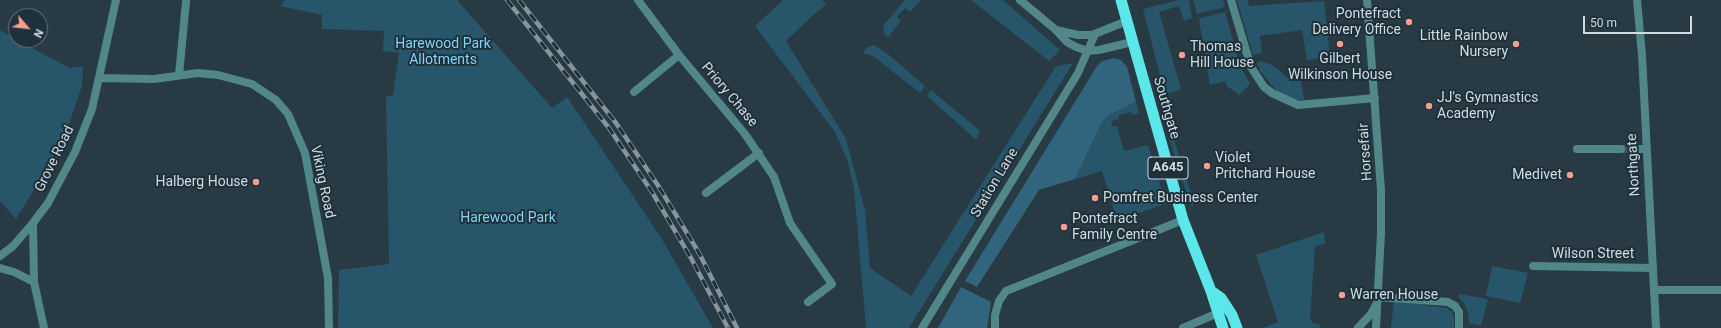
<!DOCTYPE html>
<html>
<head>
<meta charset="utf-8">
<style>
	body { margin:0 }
	#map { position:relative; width:1721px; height:328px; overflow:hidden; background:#283a43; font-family:Roboto,sans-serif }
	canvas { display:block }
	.north { position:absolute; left:8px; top:8px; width:40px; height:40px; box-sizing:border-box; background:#1e3039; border:1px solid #65747c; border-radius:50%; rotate:118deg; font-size:11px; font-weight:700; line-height:16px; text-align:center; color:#d0dbe0 }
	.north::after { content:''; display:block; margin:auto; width:14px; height:18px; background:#f59d8e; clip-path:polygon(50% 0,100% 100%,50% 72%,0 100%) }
	.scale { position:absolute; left:1583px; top:16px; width:109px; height:18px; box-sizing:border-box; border:2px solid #d0dbe0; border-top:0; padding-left:5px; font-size:12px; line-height:14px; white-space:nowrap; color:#d0dbe0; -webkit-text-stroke:3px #1e3039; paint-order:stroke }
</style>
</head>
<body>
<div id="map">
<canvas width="1721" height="328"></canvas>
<div class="north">N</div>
<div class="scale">50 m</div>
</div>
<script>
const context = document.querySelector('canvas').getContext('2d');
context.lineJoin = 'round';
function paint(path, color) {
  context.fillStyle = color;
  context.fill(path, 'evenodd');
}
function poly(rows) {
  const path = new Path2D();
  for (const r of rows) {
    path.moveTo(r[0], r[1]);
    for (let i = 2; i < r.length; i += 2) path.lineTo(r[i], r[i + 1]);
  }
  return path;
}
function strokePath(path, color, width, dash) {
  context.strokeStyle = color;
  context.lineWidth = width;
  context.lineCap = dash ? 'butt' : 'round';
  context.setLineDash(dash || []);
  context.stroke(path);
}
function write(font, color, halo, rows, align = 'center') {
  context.font = font + ' Roboto,sans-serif';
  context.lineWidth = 4;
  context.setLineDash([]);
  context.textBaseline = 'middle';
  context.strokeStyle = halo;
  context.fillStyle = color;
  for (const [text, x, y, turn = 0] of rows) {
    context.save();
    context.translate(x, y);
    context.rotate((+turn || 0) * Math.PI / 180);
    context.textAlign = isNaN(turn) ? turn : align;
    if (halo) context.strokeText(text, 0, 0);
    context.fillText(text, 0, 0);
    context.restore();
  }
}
paint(poly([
	[285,0,457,0,552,108,567,97,663,241,713,328,338,328,339,270,389,264,386,97,393,95,399,53,383,51,384,31,322,29,322,15,280,6],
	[783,0,823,0,826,5,811,17,786,41,846,139,865,210,870,268,911,296,1056,66,1073,63,909,328,866,328,854,188,847,159,835,132,755,26],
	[905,0,921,0,910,12,905,8,897,17,901,21,888,37,884,34,883,26],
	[971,0,1003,0,1060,50,1049,61],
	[1179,0,1189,0,1192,18,1184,21,1179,6,1159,12,1181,89,1165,95,1143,9],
	[1193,0,1223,0,1225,7,1197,14],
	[1237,0,1248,0,1249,6,1324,1,1330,57,1307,60,1302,30,1260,36,1262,53,1253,55],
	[1225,12,1239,63,1250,84,1239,95,1227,86,1225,81,1210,85,1199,20,1200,18],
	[0,30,15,39,70,68,83,66,82,86,68,127,46,170,16,219,0,201],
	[874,45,888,54,925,86,920,93,873,56,863,53,866,48],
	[1262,61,1274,66,1291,81,1301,81,1304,100,1296,100,1285,96,1275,89,1260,71,1257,62],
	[931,90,980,131,978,137,975,139,927,96],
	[1136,102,1139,113,1132,115,1131,112,1119,115,1119,119,1111,121,1113,127,1117,126,1124,151,1148,145,1166,204,1117,220,1102,171,1075,179,1101,124,1109,115],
	[1167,131,1170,131,1173,137,1194,202,1193,207,1190,204],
	[1324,232,1325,244,1315,246,1310,319,1313,323,1319,324,1320,328,1263,328,1278,322,1256,255],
	[1492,266,1528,273,1520,303,1486,296],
	[1459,294,1488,299,1481,326,1469,323,1468,313,1464,303,1459,298],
	[1394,301,1447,308,1452,312,1454,317,1454,328,1391,328]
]), '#27566b');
paint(poly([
	[1114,58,1121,60,1127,67,1136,102,1109,115,1101,124,1075,179,1039,190,977,287,965,281,1097,66,1102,61],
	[961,287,991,302,987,328,938,328]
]), '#30657d');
strokePath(poly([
	[1621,149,1635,149]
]), '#41525b', 8, [8, 4]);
strokePath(poly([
	[638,0,679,55,745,134,774,177,790,223,832,284,808,302],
	[1020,0,1056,30,1067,42,1076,47,1088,51,1099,50,1132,42],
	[1231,0,1251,67,1264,87,1272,93,1298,105,1375,98],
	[1367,0,1381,190,1381,233,1376,328],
	[1056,30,1078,35,1092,35,1127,21],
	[179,75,186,2],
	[99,78,154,79,198,73,218,75,252,84,276,100,288,114,305,153,328,278,329,328],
	[634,92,679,55],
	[1577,149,1621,149],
	[1635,149,1646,149],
	[706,193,759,153],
	[33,223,34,282,44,328],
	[0,256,13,246,33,223,48,203,75,152,92,109,116,0],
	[1533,266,1653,268],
	[0,268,14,272,34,282],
	[1654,290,1721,290],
	[1378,297,1448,302,1455,306,1459,312,1459,328],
	[922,328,1078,73,1095,34],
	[995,328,995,315,999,301,1006,291,1183,220],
	[1183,328,1218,313],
	[1358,328,1371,314,1377,303]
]), '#518788', 8);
strokePath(poly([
	[1637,0,1642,55,1656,328]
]), '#518788', 8);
strokePath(poly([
	[1121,0,1183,220,1211,291,1223,328],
	[1211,291,1221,298,1232,315,1237,328]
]), '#5be6e9', 11);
const rail = poly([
	[507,0,609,128,652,192,691,258,728,328],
	[519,0,616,123,659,187,699,253,737,328]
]);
strokePath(rail, '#86949b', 4.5);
strokePath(rail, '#1e3039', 3, [9]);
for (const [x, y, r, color] of [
	[1409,22,4,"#f59d8e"],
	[1340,44,4,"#f59d8e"],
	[1516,44,4,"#f59d8e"],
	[1182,55,4,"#f59d8e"],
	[1429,106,4,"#f59d8e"],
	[1207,166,4,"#f59d8e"],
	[1570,175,4,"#f59d8e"],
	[256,182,4,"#f59d8e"],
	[1095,198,4,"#f59d8e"],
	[1064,227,4,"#f59d8e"],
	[1342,295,4,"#f59d8e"]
]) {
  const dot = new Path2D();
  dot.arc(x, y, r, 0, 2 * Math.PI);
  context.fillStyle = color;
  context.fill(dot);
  strokePath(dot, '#1e3039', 1.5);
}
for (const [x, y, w] of [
	[1168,168,40]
]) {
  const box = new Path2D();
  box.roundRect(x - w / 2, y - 11, w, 22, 3);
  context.fillStyle = '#1e3039';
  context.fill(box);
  strokePath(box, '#d0dbe0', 1);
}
write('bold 13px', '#d0dbe0', null, [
	["A645",1168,168]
]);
write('14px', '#d0dbe0', '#1e3039', [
	["Pontefract",1401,14,"right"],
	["Delivery Office",1401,30,"right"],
	["Little Rainbow",1508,36,"right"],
	["Nursery",1508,52,"right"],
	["Thomas",1190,47],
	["Hill House",1190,63],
	["Gilbert",1340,59,"center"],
	["Wilkinson House",1340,75,"center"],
	["JJ's Gymnastics",1437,98],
	["Academy",1437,114],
	["Violet",1215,158],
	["Pritchard House",1215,174],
	["Medivet",1562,175,"right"],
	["Halberg House",248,182,"right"],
	["Pomfret Business Center",1103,198],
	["Pontefract",1072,219],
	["Family Centre",1072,235],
	["Warren House",1350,295]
], 'left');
write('14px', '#80d3fa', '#1e3039', [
	["Harewood Park",443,44],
	["Allotments",443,60],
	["Harewood Park",508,218]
]);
write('14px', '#d0dbe0', '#1e3039', [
	["Priory Chase",729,95,50],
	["Southgate",1166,108,74],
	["Horsefair",1366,152,-94],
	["Grove Road",55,159,-64],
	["Northgate",1634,165,-93],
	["Viking Road",322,182,78],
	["Station Lane",995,183,-59],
	["Wilson Street",1593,254]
]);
</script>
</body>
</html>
